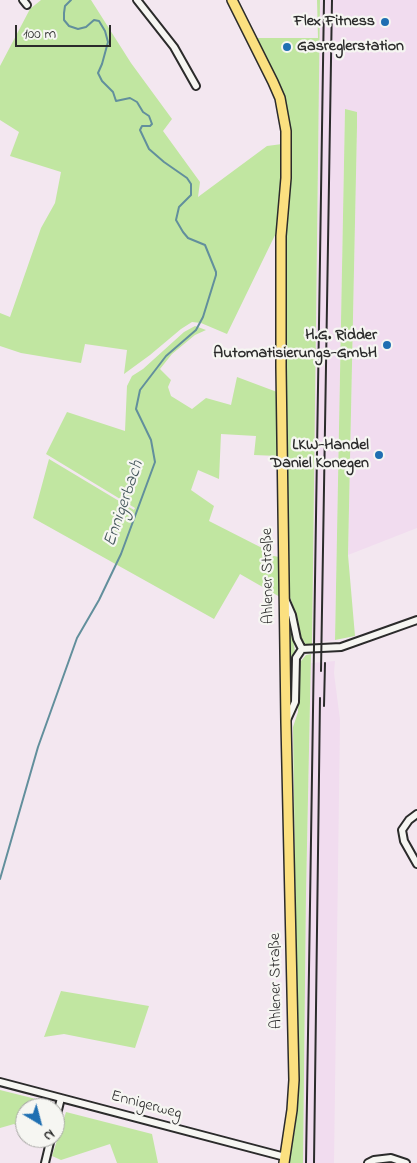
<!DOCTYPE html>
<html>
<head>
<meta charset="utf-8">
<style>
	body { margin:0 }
	#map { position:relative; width:417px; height:1163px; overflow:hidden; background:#f3e7f0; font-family:"Indie Flower",sans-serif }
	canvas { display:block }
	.north { position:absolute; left:15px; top:1098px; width:50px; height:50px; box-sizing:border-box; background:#f6f6f2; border:1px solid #a5a5a2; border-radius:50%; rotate:143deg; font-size:14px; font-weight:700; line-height:20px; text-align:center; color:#2b2b2b }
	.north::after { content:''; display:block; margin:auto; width:18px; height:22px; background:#1f6fb2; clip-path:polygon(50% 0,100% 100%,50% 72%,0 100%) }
	.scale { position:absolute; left:15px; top:25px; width:96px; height:22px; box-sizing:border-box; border:2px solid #2b2b2b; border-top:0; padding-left:6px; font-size:15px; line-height:18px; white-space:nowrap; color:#2b2b2b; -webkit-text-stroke:4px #f6f6f2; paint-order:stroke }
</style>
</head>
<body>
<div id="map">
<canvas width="417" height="1163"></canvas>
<div class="north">N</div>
<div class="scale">100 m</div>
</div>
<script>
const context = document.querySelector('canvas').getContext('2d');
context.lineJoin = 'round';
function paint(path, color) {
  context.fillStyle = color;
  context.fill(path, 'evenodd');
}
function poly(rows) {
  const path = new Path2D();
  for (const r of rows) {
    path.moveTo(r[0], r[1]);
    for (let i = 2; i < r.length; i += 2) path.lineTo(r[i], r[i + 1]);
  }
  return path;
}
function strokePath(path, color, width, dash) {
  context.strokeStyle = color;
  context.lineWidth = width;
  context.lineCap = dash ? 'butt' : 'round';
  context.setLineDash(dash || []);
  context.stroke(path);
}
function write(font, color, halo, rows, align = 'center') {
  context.font = font + ' "Indie Flower",sans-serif';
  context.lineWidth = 4.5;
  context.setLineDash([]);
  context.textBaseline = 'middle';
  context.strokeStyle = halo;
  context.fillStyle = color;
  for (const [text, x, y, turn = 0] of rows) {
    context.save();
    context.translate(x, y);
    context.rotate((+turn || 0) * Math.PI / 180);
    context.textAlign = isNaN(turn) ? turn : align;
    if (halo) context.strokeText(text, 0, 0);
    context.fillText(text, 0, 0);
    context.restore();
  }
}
paint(poly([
	[320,0,417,0,417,528,348,555,357,127,345,109,335,640,312,643],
	[335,661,334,673,340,720,334,1163,303,1163,306,894,311,663]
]), '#f1dcef');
paint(poly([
	[41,0,91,0,131,63,172,119,163,131,200,182,198,197,267,146,282,144,282,176,277,231,227,334,201,323,192,322,181,329,150,355,124,374,127,350,85,344,81,363,21,353,0,346,0,313,10,317,41,228,55,203,61,172,10,156,19,132,0,120,0,66,30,9],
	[317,0,320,0,312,647,306,645,301,637,298,619,288,592,285,238,291,138,286,106,283,94,277,79,255,38,318,38],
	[345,109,357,112,357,127,348,555,355,636,335,640],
	[195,326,206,330,195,335,172,354,160,369,171,380,168,387,171,396,192,409,206,398,231,405,237,377,277,392,278,456,254,455,256,436,221,434,219,479,198,470,191,490,214,506,209,521,266,550,269,555,279,557,280,597,240,574,214,619,33,518,49,459,134,510,135,508,46,454,67,412,125,431,127,386,132,376,143,369,184,332],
	[287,615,290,615,295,652,293,702,289,711],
	[311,654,306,894,303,1163,289,1163,295,1129,298,1079,293,727,298,712,299,670,301,661,306,655],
	[61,991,149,1006,135,1048,64,1034,44,1037],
	[0,1090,52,1103,54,1108,25,1108,25,1132,14,1124,0,1128],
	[66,1112,152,1134,158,1163,117,1163,110,1144,61,1160,52,1156]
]), '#c1e6a1');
strokePath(poly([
	[0,879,38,747,77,638,99,600,121,554,155,462,151,440,136,409,140,390,166,356,196,330,203,317,216,275,216,272,205,245,188,238,183,232,176,220,179,207,191,195,191,184,187,178,164,162,149,149,140,130,142,126,150,126,152,124,149,116,143,112,137,102,130,98,116,101,113,92,102,81,98,73,102,64,108,42,105,31,99,21,94,20,86,27,78,29,69,26,64,20,64,13,65,6,71,0]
]), '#628f9c', 2);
const minor = poly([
	[23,0,27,5],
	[137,0,174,47,196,86],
	[285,599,292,615,297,639,302,649],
	[302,649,341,647,417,620],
	[286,722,295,702,296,658,302,649],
	[417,814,409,820,402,830,404,841,417,864],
	[0,1082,285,1157],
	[55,1122,61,1098],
	[45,1163,51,1138],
	[368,1163,374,1160,391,1158,406,1163]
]);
const major = poly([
	[232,0,273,82,280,98,286,131,286,178,281,236,281,367,286,722,294,1080,292,1110,284,1163]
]);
strokePath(minor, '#2b2b2b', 10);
strokePath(major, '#2b2b2b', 12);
strokePath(minor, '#f6f6f2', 6);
strokePath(major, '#fbe080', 9);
strokePath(poly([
	[321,671,332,0],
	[324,706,325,663],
	[306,1163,324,0],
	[314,1163,320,698]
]), '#2b2b2b', 2);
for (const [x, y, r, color] of [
	[385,22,5,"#1f6fb2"],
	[287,47,5,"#1f6fb2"],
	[387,345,5,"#1f6fb2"],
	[379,455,5,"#1f6fb2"]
]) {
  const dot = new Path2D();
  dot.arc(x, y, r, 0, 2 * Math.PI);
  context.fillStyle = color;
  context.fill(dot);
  strokePath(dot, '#f6f6f2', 2);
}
write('bold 16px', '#2b2b2b', '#f6f6f2', [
	["Flex Fitness",375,22],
	["Gasreglerstation",297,47,"left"],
	["H.G. Ridder",377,336],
	["Automatisierungs-GmbH",377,354],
	["LKW-Handel",369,446],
	["Daniel Konegen",369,464]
], 'right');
write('16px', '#2b2b2b', '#f6f6f2', [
	["Ahlener Straße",269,576,-91],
	["Ahlener Straße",277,981,-91],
	["Ennigerweg",146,1106,15]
]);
write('italic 18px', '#42555a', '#f6f6f2', [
	["Ennigerbach",125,504,-71]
]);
</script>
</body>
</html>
